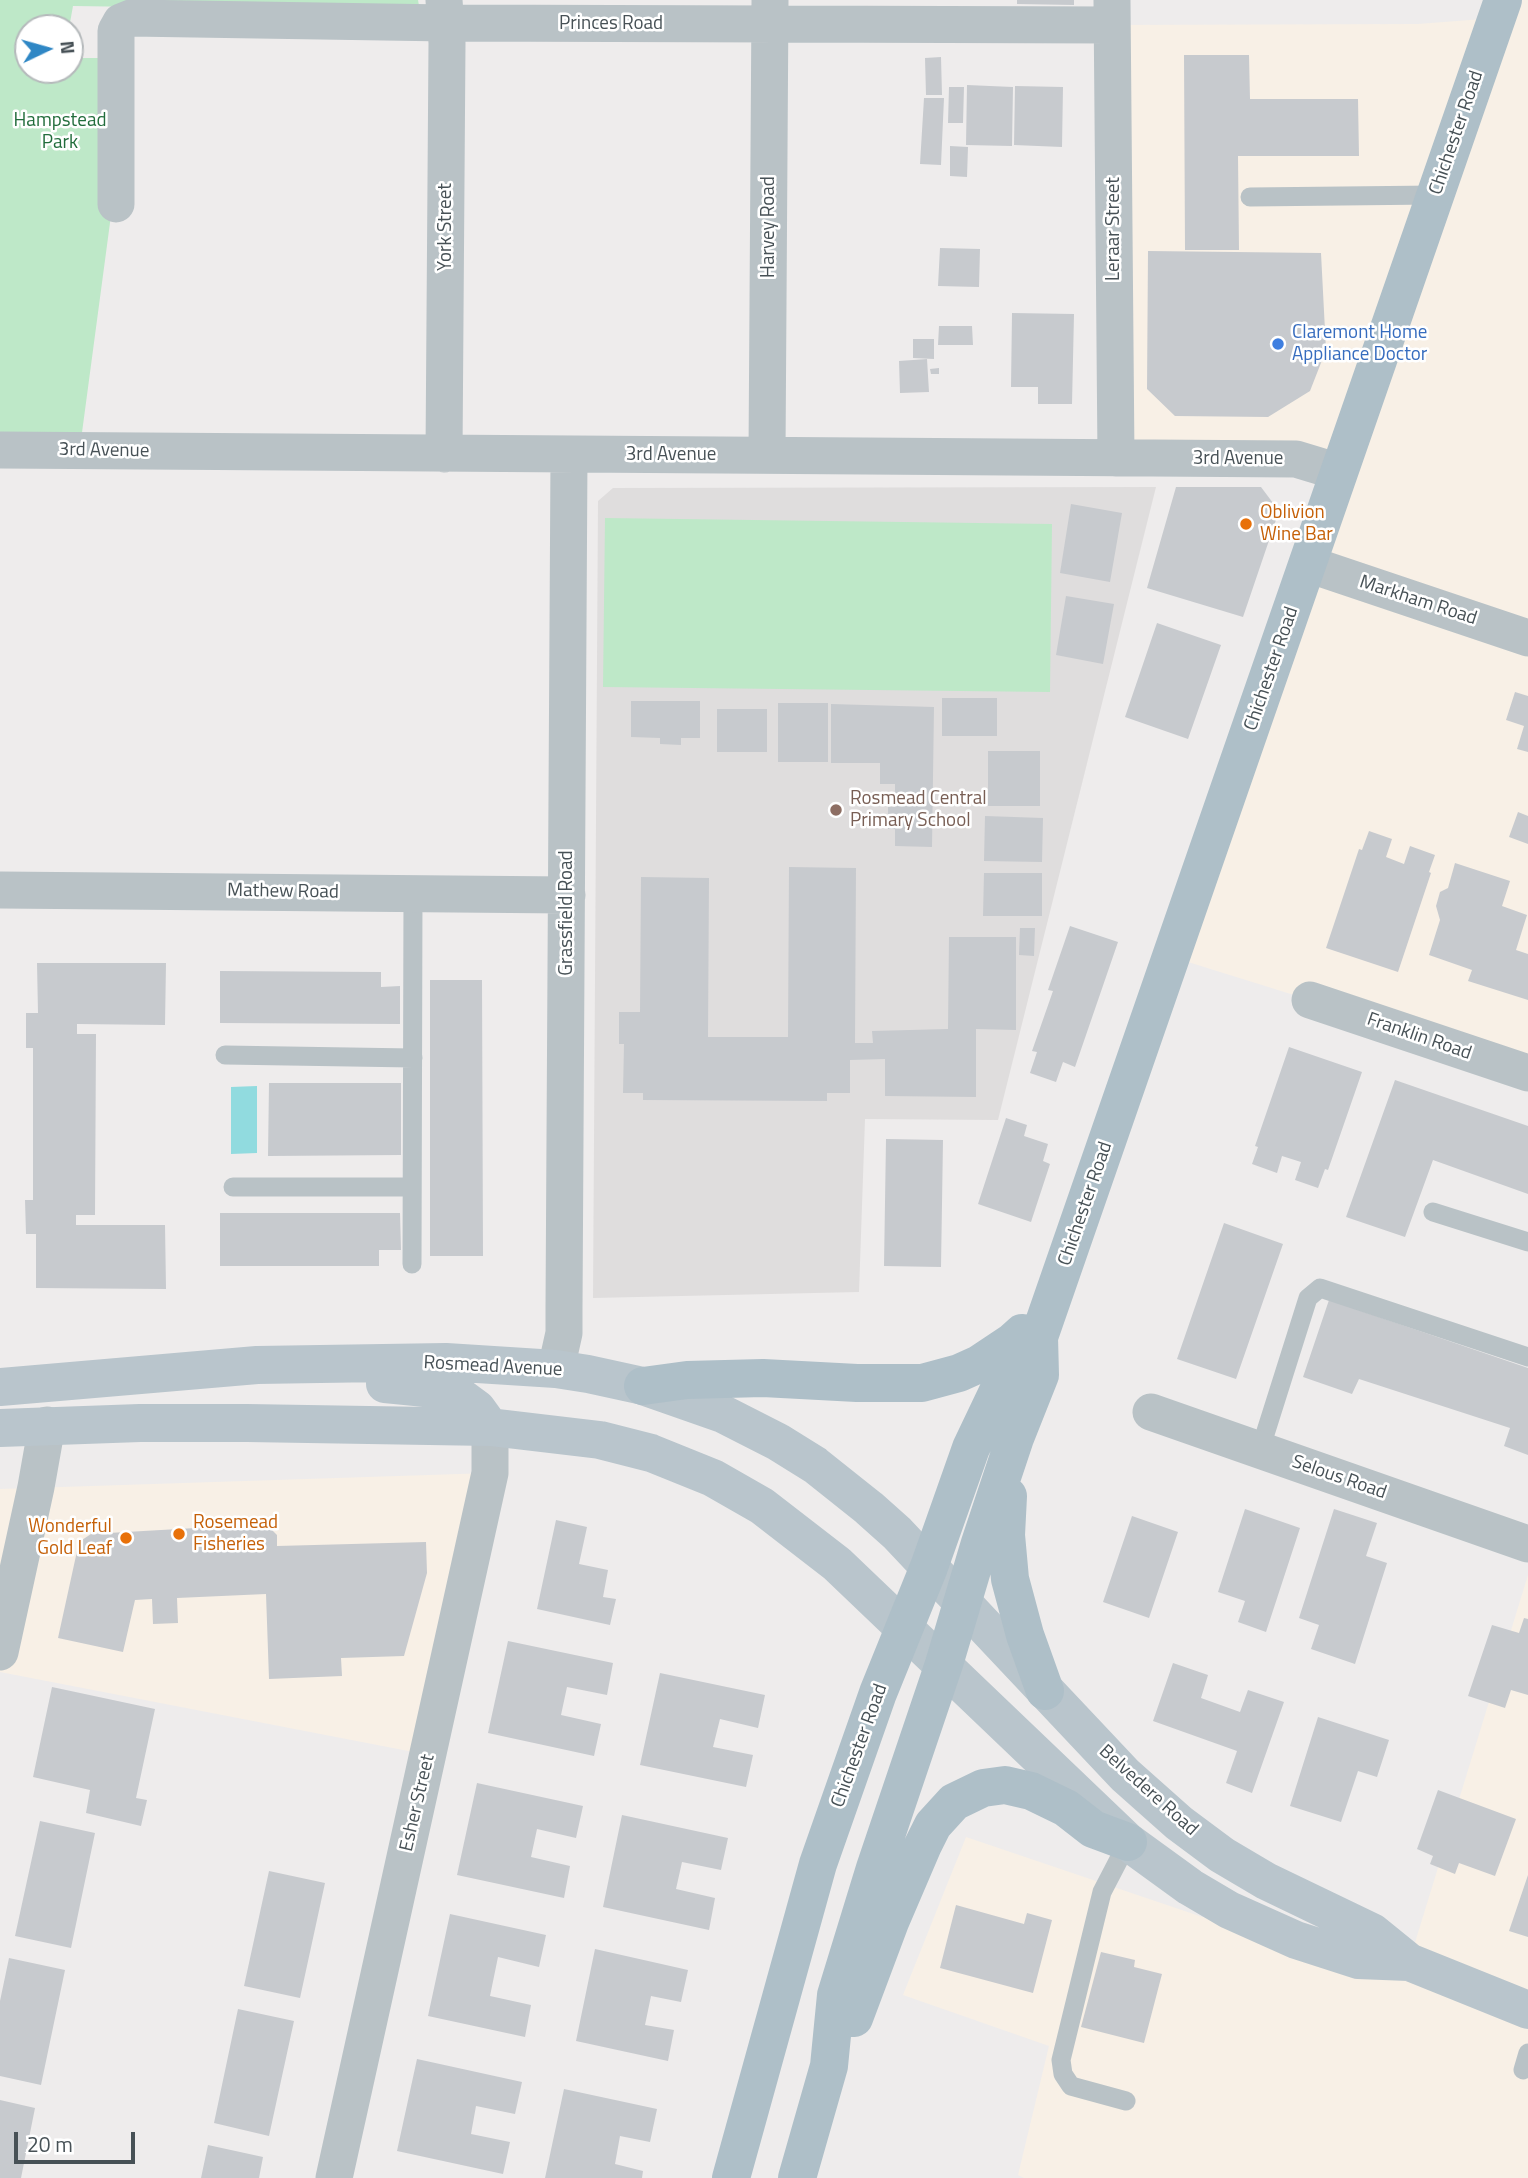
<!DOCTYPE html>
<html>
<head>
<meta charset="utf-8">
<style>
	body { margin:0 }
	#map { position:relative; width:1528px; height:2178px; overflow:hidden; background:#eeecec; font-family:"Titillium Web",sans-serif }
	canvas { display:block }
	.north { position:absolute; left:14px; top:14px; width:70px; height:70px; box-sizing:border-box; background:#fff; border:2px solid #b5b9bb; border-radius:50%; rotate:85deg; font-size:19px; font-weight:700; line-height:28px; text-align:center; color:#475156 }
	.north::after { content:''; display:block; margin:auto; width:24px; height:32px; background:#2f87c5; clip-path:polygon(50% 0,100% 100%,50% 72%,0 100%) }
	.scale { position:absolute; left:14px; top:2132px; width:121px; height:32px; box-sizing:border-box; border:4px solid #475156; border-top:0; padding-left:9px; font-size:21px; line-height:24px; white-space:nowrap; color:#475156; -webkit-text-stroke:5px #fff; paint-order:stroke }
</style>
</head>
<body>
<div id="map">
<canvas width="1528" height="2178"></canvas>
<div class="north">N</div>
<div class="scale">20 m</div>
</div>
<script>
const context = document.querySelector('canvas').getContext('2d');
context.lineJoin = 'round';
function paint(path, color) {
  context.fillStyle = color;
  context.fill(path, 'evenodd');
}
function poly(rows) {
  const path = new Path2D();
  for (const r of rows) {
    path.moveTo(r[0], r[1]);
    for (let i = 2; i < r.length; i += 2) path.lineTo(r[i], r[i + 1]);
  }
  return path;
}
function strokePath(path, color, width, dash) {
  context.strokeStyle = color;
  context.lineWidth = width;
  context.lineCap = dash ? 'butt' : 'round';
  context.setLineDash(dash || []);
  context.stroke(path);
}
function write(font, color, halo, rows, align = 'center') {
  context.font = font + ' "Titillium Web",sans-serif';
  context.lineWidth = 5;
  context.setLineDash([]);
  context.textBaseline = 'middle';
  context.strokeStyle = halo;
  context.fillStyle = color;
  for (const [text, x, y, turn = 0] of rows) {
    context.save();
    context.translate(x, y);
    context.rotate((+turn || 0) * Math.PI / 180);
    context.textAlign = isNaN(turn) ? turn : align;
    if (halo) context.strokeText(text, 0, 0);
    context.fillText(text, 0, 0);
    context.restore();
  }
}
paint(poly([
	[1503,0,1528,0,1528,1073,1310,1000,1172,957,1339,473,1116,458,1112,25,1418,24,1496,18],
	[490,1473,429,1755,0,1672,0,1489],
	[1528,1575,1528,2178,1024,2178,1018,2175,1049,2046,903,1995,966,1837,1356,1969,1409,1962]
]), '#f8f0e6');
paint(poly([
	[1156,487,998,1120,865,1119,859,1292,593,1298,598,501,613,488]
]), '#dfdddd');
paint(poly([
	[0,0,418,0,420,11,73,6,69,28,28,28,28,70,70,70,70,58,132,58,81,440,0,437],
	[605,518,1052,524,1050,692,603,687]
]), '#bee8c8');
paint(poly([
	[257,1086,257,1153,231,1154,231,1087]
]), '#91dbdf');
paint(poly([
	[1017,0,1074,0,1074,5,1017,4],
	[1184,55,1249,55,1250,99,1358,99,1359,156,1238,156,1239,250,1185,250],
	[941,57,942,95,926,95,925,58],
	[967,85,1013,87,1012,146,966,145],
	[1015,86,1063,87,1062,147,1014,145],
	[949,87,964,87,963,123,948,123],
	[924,98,944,98,941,165,920,164],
	[950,146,968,147,967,177,950,176],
	[940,248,980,249,979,287,938,286],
	[1148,251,1321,253,1326,350,1310,391,1268,417,1175,416,1147,389],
	[1012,313,1074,314,1072,404,1038,404,1038,387,1011,387],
	[939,326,972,326,973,345,938,345],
	[913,339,934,339,934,359,913,358],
	[927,359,929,392,900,393,899,361],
	[939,368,939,374,931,374,930,369],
	[1176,487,1261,487,1279,511,1243,617,1147,588],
	[1071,504,1122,513,1110,582,1060,573],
	[1066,596,1114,604,1103,664,1056,655],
	[1157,623,1221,645,1188,739,1125,717],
	[1515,692,1528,696,1528,752,1517,749,1524,726,1506,720],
	[942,698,997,698,997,736,942,736],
	[631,701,700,701,700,738,681,738,681,745,660,744,660,738,631,737],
	[778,703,828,703,828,762,778,762],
	[831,704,934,707,932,847,895,846,895,829,888,829,888,807,895,807,895,784,880,784,880,763,831,763],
	[717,709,767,709,767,752,717,752],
	[988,751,1040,751,1040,806,988,806],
	[1518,812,1528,816,1528,844,1509,837],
	[985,816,1043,818,1042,862,984,861],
	[1369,831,1392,839,1386,857,1404,864,1410,846,1435,855,1429,872,1431,873,1398,972,1326,948,1359,849,1362,850],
	[1455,863,1510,881,1502,906,1527,915,1516,950,1528,954,1528,1000,1468,981,1472,970,1429,955,1440,920,1436,906,1440,892,1448,888],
	[789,867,856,868,855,1043,873,1043,872,1031,948,1029,949,937,1016,937,1016,1030,976,1029,976,1097,885,1096,885,1059,850,1060,850,1093,827,1093,827,1101,643,1100,643,1093,623,1093,624,1044,619,1044,619,1012,640,1012,641,877,709,878,708,1037,788,1037],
	[984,873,1042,873,1042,916,983,916],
	[1070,926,1118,942,1075,1067,1063,1062,1056,1082,1030,1073,1037,1052,1032,1051,1053,991,1048,990],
	[1020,928,1035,928,1034,956,1019,955],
	[37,963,166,963,165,1025,77,1024,77,1034,96,1034,95,1215,76,1215,76,1225,165,1225,166,1289,36,1288,36,1234,26,1234,25,1200,33,1200,33,1048,26,1048,26,1013,38,1013],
	[220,971,381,972,381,987,400,986,400,1024,220,1023],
	[430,980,482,980,483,1256,430,1256],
	[1289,1047,1362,1072,1328,1170,1325,1169,1318,1188,1295,1180,1301,1162,1282,1156,1277,1173,1252,1164,1258,1147,1255,1146],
	[1395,1080,1528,1126,1528,1194,1433,1160,1405,1237,1346,1217],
	[269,1083,401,1083,401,1155,268,1156],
	[1006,1118,1027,1125,1024,1136,1048,1144,1043,1161,1050,1164,1031,1222,978,1204],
	[886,1139,943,1140,941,1267,884,1266],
	[220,1213,400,1213,401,1250,379,1250,379,1266,220,1266],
	[1224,1223,1283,1244,1236,1379,1177,1359],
	[1329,1300,1528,1368,1528,1455,1504,1446,1510,1428,1359,1379,1352,1394,1303,1377],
	[1245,1509,1300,1528,1266,1632,1238,1622,1245,1601,1218,1592],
	[1334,1509,1377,1523,1366,1556,1387,1563,1355,1664,1311,1649,1319,1625,1299,1618],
	[1132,1516,1178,1532,1149,1618,1103,1602],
	[556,1520,587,1527,579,1564,608,1570,603,1597,616,1599,610,1625,537,1609],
	[266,1524,277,1535,277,1546,426,1542,427,1573,404,1656,341,1658,342,1676,269,1679,266,1594,177,1598,178,1623,153,1624,152,1599,135,1600,123,1652,58,1638,79,1542,91,1534],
	[1524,1618,1528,1619,1528,1695,1511,1690,1505,1708,1468,1696,1492,1625,1519,1633],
	[508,1641,613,1663,607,1695,567,1687,561,1715,601,1724,594,1756,488,1733],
	[1173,1663,1208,1675,1201,1698,1240,1712,1248,1690,1284,1702,1252,1793,1226,1783,1237,1751,1153,1721],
	[660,1673,765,1695,758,1728,720,1719,713,1747,753,1755,746,1787,640,1765],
	[52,1687,155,1709,136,1798,147,1800,141,1826,86,1813,90,1790,33,1777],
	[1318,1717,1389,1740,1377,1777,1358,1771,1341,1822,1290,1806],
	[477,1783,583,1806,576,1838,537,1829,531,1857,570,1866,564,1898,457,1875],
	[1438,1790,1516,1819,1495,1876,1459,1863,1455,1874,1430,1864,1433,1856,1417,1849],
	[622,1815,728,1838,721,1870,682,1862,676,1889,715,1898,709,1930,603,1907],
	[40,1821,95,1833,71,1948,15,1936],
	[269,1871,325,1883,300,1998,244,1986],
	[1528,1875,1528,1937,1509,1931],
	[956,1905,1024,1924,1027,1913,1052,1920,1033,1993,940,1968],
	[450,1914,546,1935,539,1967,498,1957,490,1996,531,2005,525,2037,428,2016],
	[595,1949,688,1970,681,2002,651,1996,645,2025,674,2030,668,2061,576,2041],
	[1101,1952,1135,1960,1134,1967,1162,1974,1144,2043,1081,2027],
	[9,1958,65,1970,41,2085,0,2076,0,2001],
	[238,2009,294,2021,269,2136,214,2123],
	[417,2059,522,2082,515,2114,476,2106,471,2134,510,2142,503,2174,397,2151],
	[564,2089,657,2109,650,2142,620,2136,615,2164,643,2171,642,2178,545,2178],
	[0,2100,35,2108,21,2178,0,2178],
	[208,2145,263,2157,259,2178,201,2178]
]), '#c7cace');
strokePath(poly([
	[1250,197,1435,195],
	[225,1055,413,1058],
	[233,1187,412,1187],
	[1433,1212,1528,1242],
	[412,1264,413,893],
	[1260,1450,1308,1298,1320,1288,1528,1357],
	[1523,2070,1528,2053],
	[1126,2101,1071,2086,1063,2074,1061,2060,1102,1892,1128,1842]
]), '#b9c2c6', 19);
strokePath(poly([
	[444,0,447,43,444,454],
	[1112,1,1116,458],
	[116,204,116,31,121,22,131,18,447,23,1112,25],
	[0,450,1296,459,1339,472],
	[767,454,770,1],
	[1308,564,1528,638],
	[0,890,567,895],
	[1310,1000,1528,1073],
	[556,1369,564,1333,564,1307,569,455],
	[1151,1412,1528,1544],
	[0,1652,36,1487,47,1425],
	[334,2178,490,1473,490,1427]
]), '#b9c2c6', 37);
strokePath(poly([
	[385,1384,446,1390,458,1395,477,1409,490,1427],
	[0,1387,257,1365,446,1362,556,1369,588,1374,643,1386,723,1414,778,1442,815,1465,869,1508,897,1533,1125,1775,1179,1823,1222,1855,1266,1881,1372,1932,1409,1962,1528,2010],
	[0,1428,140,1423,247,1423,490,1427,600,1440,651,1453,713,1478,762,1506,837,1564,1128,1842,1190,1887,1229,1910,1296,1940,1358,1960,1409,1962]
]), '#b9c5cc', 38);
strokePath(poly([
	[643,1386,687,1380,763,1378,857,1383,922,1383,959,1373,979,1364,1012,1342,1022,1333],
	[1008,1496,1006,1535,1010,1579,1025,1635,1045,1691],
	[854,2018,890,1922,923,1845,933,1825,954,1802,983,1788,1005,1785,1031,1791,1066,1808,1093,1829,1128,1842],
	[731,2178,818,1864,878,1693,929,1567,971,1448,1012,1362,1039,1337],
	[797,2178,829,2066,836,1995,875,1868,944,1664,980,1543,1015,1438,1040,1375,1039,1337,1503,0]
]), '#aebfc8', 38);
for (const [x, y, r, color] of [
	[1278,344,7,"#3f7fe0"],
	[1246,524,7,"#e8710a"],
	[836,810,7,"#8d6e63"],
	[179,1534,7,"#e8710a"],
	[126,1538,7,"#e8710a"]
]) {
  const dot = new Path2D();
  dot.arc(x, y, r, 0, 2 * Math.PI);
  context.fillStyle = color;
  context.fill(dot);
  strokePath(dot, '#fff', 2.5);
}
write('19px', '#475156', '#fff', [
	["Princes Road",611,24],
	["Chichester Road",1457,133,-71],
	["York Street",446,227,-90],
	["Harvey Road",769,227,-90],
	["Leraar Street",1114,229,-90],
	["3rd Avenue",104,451,1],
	["3rd Avenue",671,455],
	["3rd Avenue",1238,459],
	["Markham Road",1418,601,18],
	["Chichester Road",1272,669,-71],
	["Mathew Road",283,892,1],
	["Grassfield Road",567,913,-90],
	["Franklin Road",1419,1037,19],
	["Chichester Road",1086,1204,-71],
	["Rosmead Avenue",493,1367,3],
	["Selous Road",1339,1478,19],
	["Chichester Road",860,1746,-70],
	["Belvedere Road",1148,1791,42],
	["Esher Street",418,1803,-77]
]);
write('19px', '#226d3c', '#fff', [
	["Hampstead",60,121],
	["Park",60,143]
]);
write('19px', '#366cbe', '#fff', [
	["Claremont Home",1292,333],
	["Appliance Doctor",1292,355]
], 'left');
write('19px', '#c56008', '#fff', [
	["Oblivion",1260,513],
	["Wine Bar",1260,535],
	["Rosemead",193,1523],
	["Fisheries",193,1545],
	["Wonderful",112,1527,"right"],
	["Gold Leaf",112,1549,"right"]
], 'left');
write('19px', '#785e54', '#fff', [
	["Rosmead Central",850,799],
	["Primary School",850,821]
], 'left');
</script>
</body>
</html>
